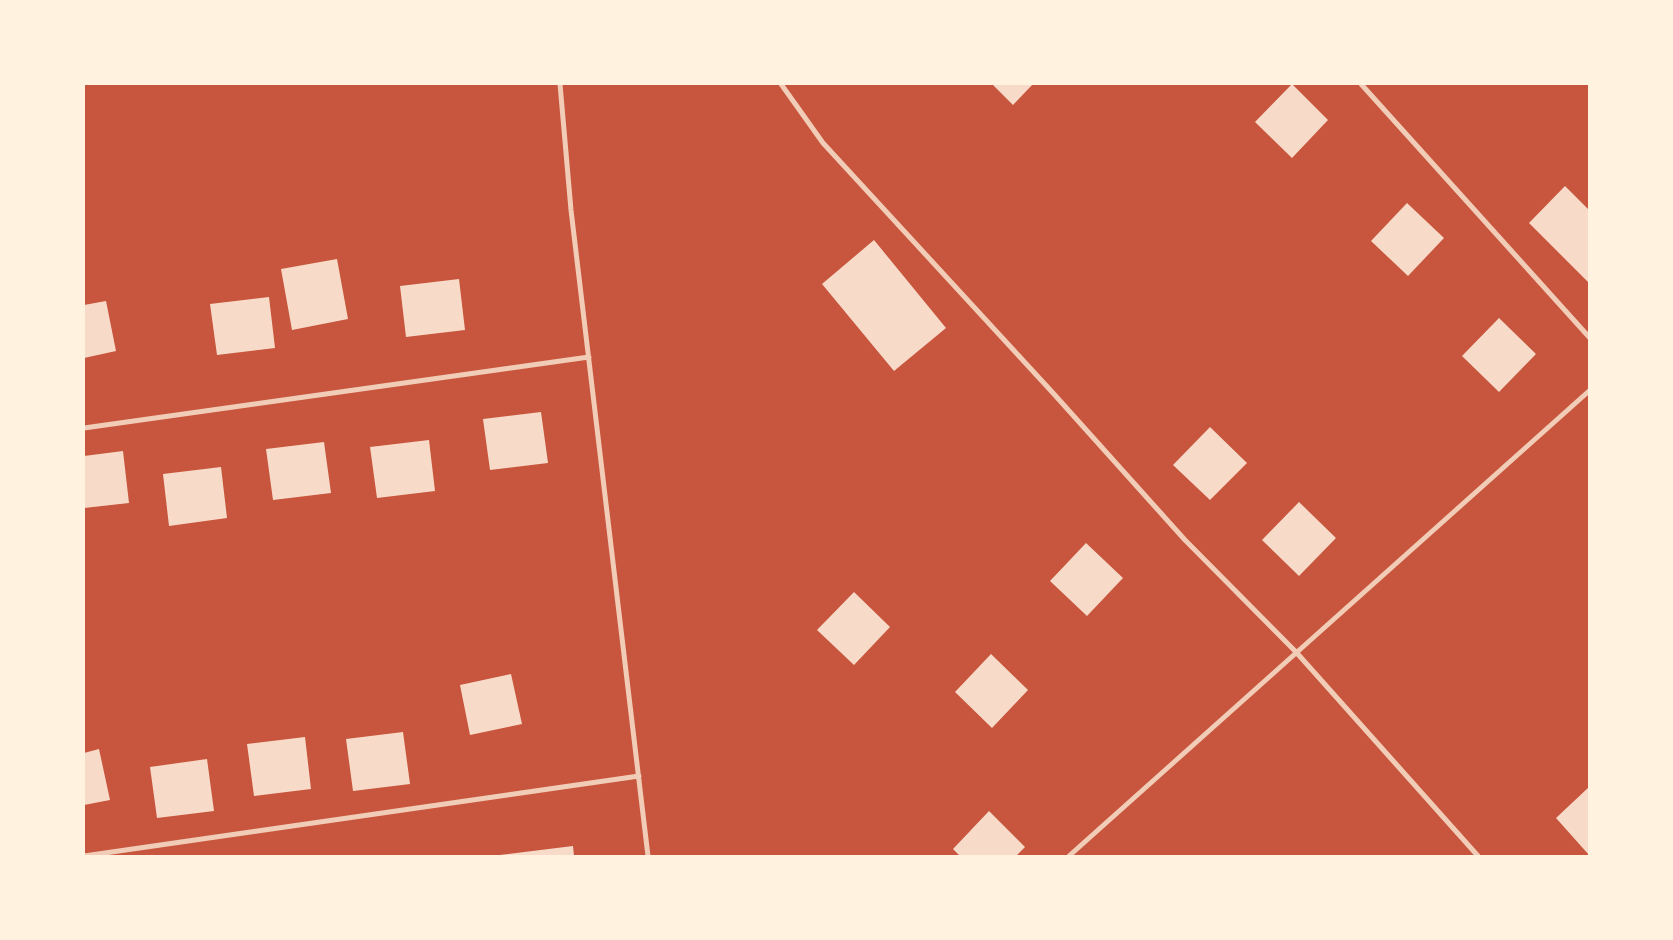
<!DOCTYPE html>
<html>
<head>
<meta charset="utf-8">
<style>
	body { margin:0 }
	#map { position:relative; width:1673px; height:940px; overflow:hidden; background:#c8553d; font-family:"Roboto Condensed",sans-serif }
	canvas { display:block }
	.frame { position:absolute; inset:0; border:85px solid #fff3e0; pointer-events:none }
</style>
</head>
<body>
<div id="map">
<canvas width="1673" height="940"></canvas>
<div class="frame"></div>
</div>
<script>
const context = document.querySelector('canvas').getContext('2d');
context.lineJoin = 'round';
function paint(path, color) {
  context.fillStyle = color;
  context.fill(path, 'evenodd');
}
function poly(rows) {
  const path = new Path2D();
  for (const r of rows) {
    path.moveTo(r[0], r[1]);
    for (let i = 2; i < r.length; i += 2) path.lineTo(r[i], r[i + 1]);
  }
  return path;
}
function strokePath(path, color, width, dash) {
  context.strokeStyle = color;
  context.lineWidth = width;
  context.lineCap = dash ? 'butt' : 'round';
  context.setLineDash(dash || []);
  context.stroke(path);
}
paint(poly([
	[992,84,1033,84,1013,105],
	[1292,84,1328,120,1292,158,1255,122],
	[1565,186,1589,210,1589,283,1529,223],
	[1407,203,1444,238,1408,276,1371,241],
	[874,240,946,328,894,371,822,284],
	[337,259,348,319,292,330,281,269],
	[459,279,465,330,406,337,400,286],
	[269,297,275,348,217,355,210,304],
	[106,301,116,351,84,358,84,305],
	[1499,318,1536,354,1499,392,1462,356],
	[541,412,548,463,490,470,483,419],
	[1210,427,1247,463,1210,500,1173,465],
	[429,440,435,491,377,498,370,447],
	[324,442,331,493,273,500,266,449],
	[123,451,129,503,84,508,84,456],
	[221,467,227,518,169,526,163,474],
	[1299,502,1336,538,1299,576,1262,540],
	[1086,543,1123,578,1087,616,1050,581],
	[854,592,890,627,854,665,817,630],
	[991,654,1028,690,992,728,955,692],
	[511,674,522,724,470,735,460,685],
	[403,732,410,784,353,791,346,739],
	[305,737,311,789,254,796,247,744],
	[99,749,110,800,84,805,84,753],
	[207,759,214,811,157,818,150,767],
	[1589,787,1589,855,1556,818],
	[989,811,1025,847,1016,856,960,856,953,849],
	[573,846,574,856,500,856,500,855]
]), '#f7dbc8');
strokePath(poly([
	[560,84,571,210,648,856],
	[781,84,823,143,1053,393,1185,540,1296,652,1478,856],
	[1361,84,1589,337],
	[84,428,589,357],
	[84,856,639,776],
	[1069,856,1589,391]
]), '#f1ccb7', 5);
</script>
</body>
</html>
